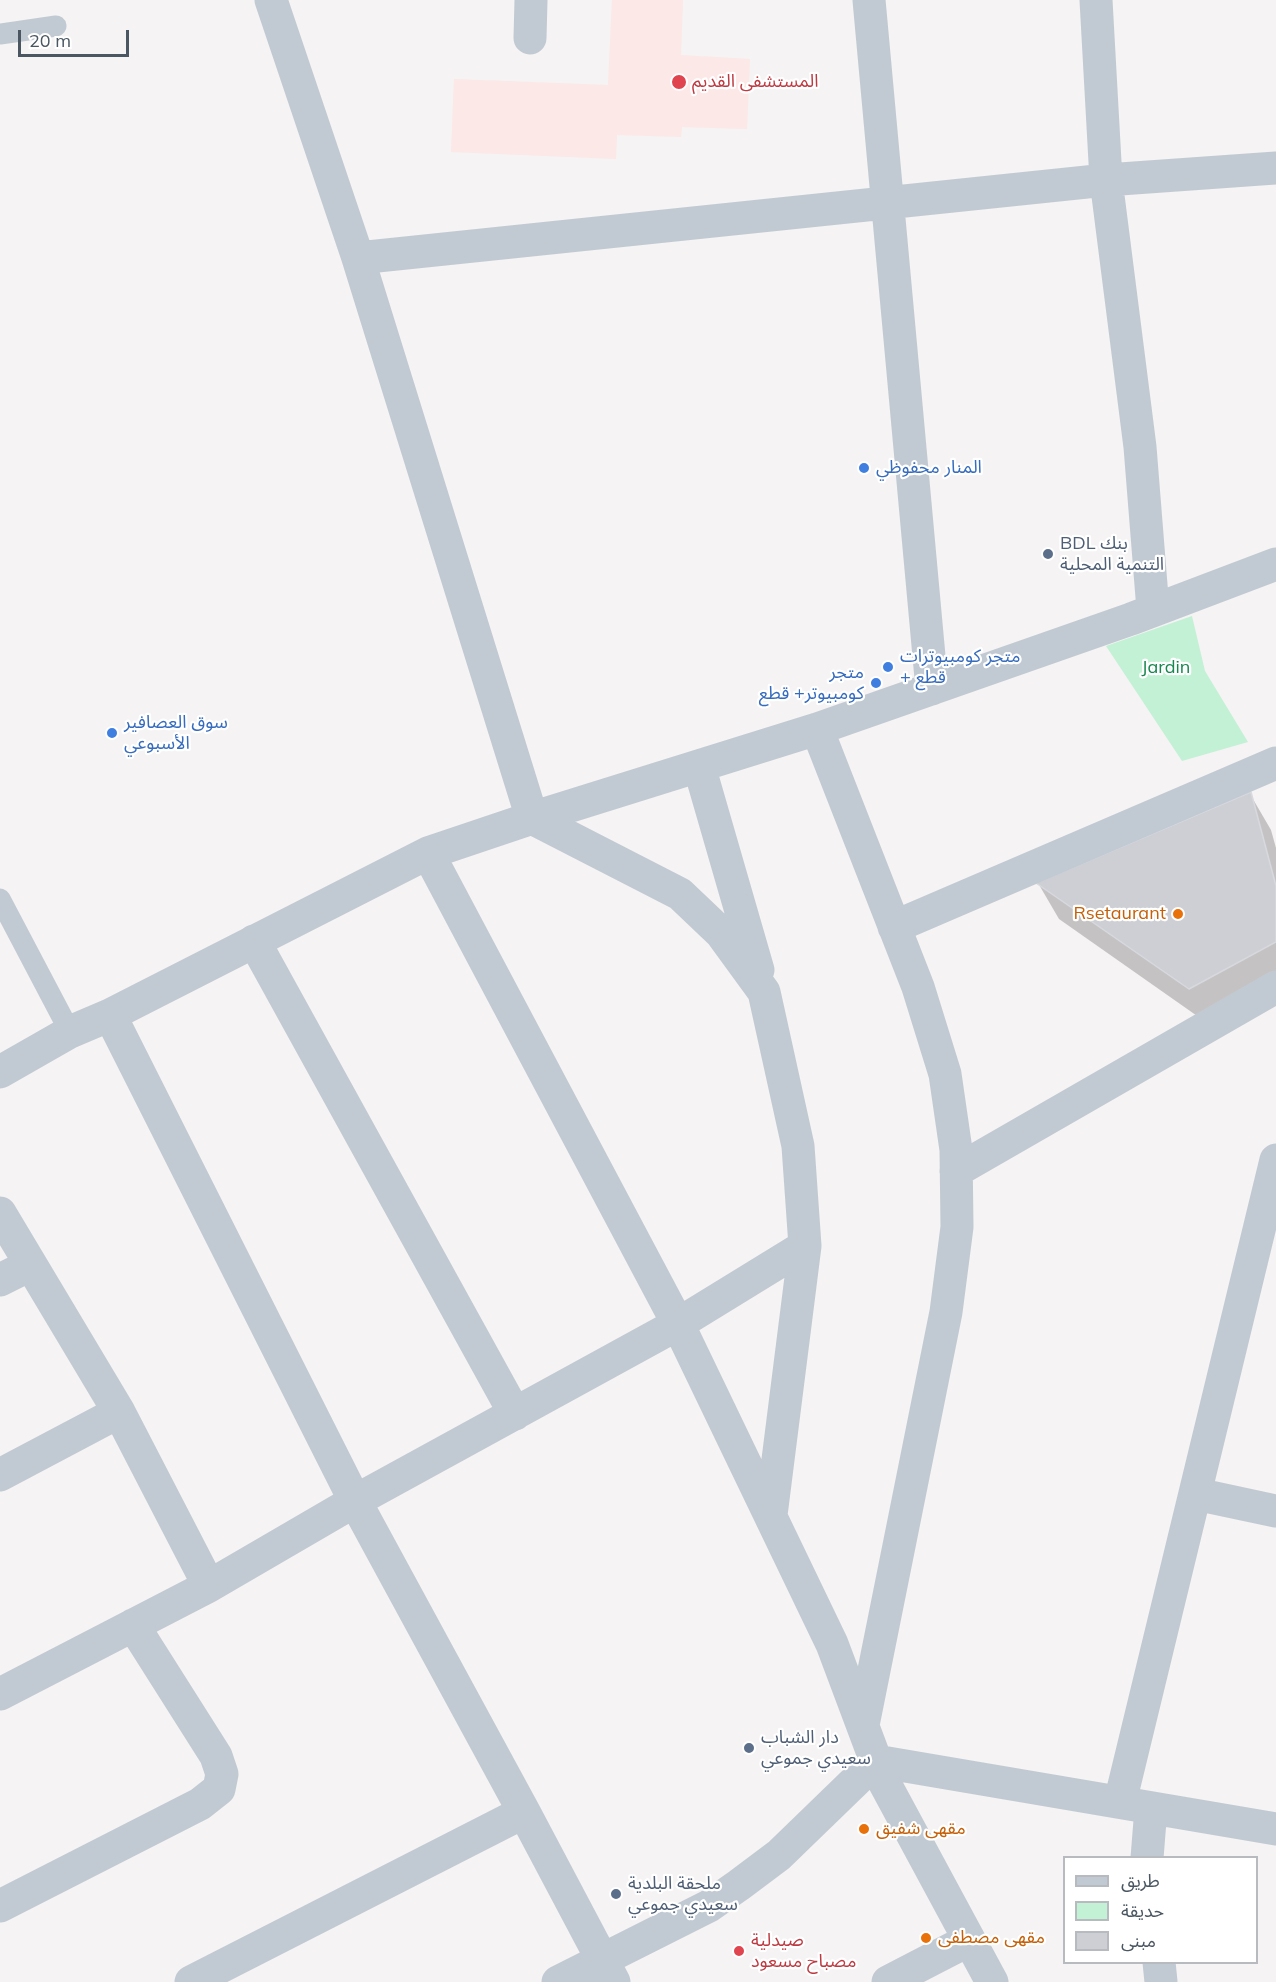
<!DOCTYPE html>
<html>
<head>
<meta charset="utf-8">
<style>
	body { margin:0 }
	#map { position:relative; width:1276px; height:1982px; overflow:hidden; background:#f5f3f3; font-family:Mulish,"Noto Sans Arabic",sans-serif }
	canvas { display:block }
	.legend { position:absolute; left:1063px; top:1856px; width:195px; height:108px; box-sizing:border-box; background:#fff; border:2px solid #b7bbc0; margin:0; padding:8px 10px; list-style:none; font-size:18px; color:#4a5661 }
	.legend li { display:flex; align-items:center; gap:12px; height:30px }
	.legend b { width:30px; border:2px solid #b7bbc0 }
	.scale { position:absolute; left:18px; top:30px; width:111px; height:27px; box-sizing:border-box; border:3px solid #4a5661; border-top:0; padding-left:8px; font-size:18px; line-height:21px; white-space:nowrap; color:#4a5661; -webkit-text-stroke:4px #fff; paint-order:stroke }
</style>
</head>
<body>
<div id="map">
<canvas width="1276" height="1982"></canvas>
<ul class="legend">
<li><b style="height:8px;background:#c1cad2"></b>طريق</li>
<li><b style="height:16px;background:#c3f1d5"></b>حديقة</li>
<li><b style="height:16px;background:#cdcfd5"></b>مبنى</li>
</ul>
<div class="scale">20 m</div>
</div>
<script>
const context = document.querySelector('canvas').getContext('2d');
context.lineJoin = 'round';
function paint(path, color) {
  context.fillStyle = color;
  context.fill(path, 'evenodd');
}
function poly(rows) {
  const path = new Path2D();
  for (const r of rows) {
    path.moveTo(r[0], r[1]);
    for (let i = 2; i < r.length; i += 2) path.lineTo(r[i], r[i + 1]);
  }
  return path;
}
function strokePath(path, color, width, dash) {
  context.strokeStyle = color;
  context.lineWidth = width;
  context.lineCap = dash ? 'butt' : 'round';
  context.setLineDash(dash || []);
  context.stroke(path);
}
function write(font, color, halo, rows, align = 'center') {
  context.font = font + ' Mulish,"Noto Sans Arabic",sans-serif';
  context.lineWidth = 4.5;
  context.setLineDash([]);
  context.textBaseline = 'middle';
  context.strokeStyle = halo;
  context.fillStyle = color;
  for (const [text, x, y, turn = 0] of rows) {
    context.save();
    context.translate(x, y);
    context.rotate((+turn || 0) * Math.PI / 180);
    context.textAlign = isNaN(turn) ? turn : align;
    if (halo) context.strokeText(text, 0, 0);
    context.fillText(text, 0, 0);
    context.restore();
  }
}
paint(poly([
	[612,0,683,0,681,55,750,59,747,129,682,127,681,137,617,135,616,159,451,152,454,79,608,85]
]), '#fce8e6');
paint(poly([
	[1192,616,1205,671,1248,742,1182,761,1106,646]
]), '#c3f1d5');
paint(poly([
	[1250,794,1271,830,1276,848,1276,989,1210,1025,1059,919,1038,883]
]), '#0003');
const building = poly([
	[1251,792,1276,886,1276,942,1189,989,1036,883,1251,792]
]);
paint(building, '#cdcfd5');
strokePath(building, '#d7d9de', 1.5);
strokePath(poly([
	[0,34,56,26],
	[0,899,70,1032]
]), '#c1cad2', 21);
strokePath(poly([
	[869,0,932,689],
	[1096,0,1106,180,1140,447,1153,610],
	[530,38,531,0],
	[358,258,1106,180,1276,168],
	[817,729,918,987,945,1074,956,1150,957,1227,946,1312,863,1725],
	[699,766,758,970],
	[428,853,678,1324,832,1644,883,1780,992,1982],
	[894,927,1276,763],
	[254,941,515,1414],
	[110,1015,355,1501,524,1812,614,1982],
	[0,1072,70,1032,110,1015,428,853,532,818,817,729,1131,619,1276,564],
	[956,1171,1276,987],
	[0,1213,119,1412,209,1586],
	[0,1280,30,1265],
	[0,1475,119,1412],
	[1196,1494,1276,1511],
	[771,1515,805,1246],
	[0,1694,209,1586,355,1501,678,1324,805,1246,798,1146,764,992,721,933,680,894,532,818,358,258,271,0],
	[1120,1802,1276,1160],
	[1147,1858,1151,1808],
	[0,1906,200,1804,219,1789,222,1774,216,1756,133,1625],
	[1159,1962,1161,1982],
	[191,1982,524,1812],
	[558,1982,709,1906,739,1885,779,1855,876,1761,1276,1829],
	[888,1982,969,1940]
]), '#c1cad2', 33);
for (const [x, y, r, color] of [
	[679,82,8,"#e0444e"],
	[864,468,6,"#3f7fe0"],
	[1048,554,6,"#5c6f8a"],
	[888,667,6,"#3f7fe0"],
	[876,683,6,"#3f7fe0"],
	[112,733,6,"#3f7fe0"],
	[1178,914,6,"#e8710a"],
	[749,1748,6,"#5c6f8a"],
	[864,1829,6,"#e8710a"],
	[616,1894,6,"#5c6f8a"],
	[926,1938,6,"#e8710a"],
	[739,1951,6,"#e0444e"]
]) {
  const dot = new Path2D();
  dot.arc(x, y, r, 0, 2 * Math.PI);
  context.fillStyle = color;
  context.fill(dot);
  strokePath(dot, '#fff', 2);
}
write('18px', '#be3a42', '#fff', [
	["المستشفى القديم",692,82],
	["صيدلية",751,1941],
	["مصباح مسعود",751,1962]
], 'left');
write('18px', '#366cbe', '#fff', [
	["المنار محفوظي",876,468],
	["متجر كومبيوترات",900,657],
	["+ قطع",900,678],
	["متجر",864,673,"right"],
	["كومبيوتر+ قطع",864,694,"right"],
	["سوق العصافير",124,723],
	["الأسبوعي",124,744]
], 'left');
write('18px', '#4e5e75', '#fff', [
	["BDL بنك",1060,544],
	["التنمية المحلية",1060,565],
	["دار الشباب",761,1738],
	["سعيدي جموعي",761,1759],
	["ملحقة البلدية",628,1884],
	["سعيدي جموعي",628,1905]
], 'left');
write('18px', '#17864f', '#fff', [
	["Jardin",1166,668]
]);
write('18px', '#c56008', '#fff', [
	["Rsetaurant",1166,914,"right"],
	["مقهى شفيق",876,1829],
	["مقهى مصطفى",938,1938]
], 'left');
</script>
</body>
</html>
